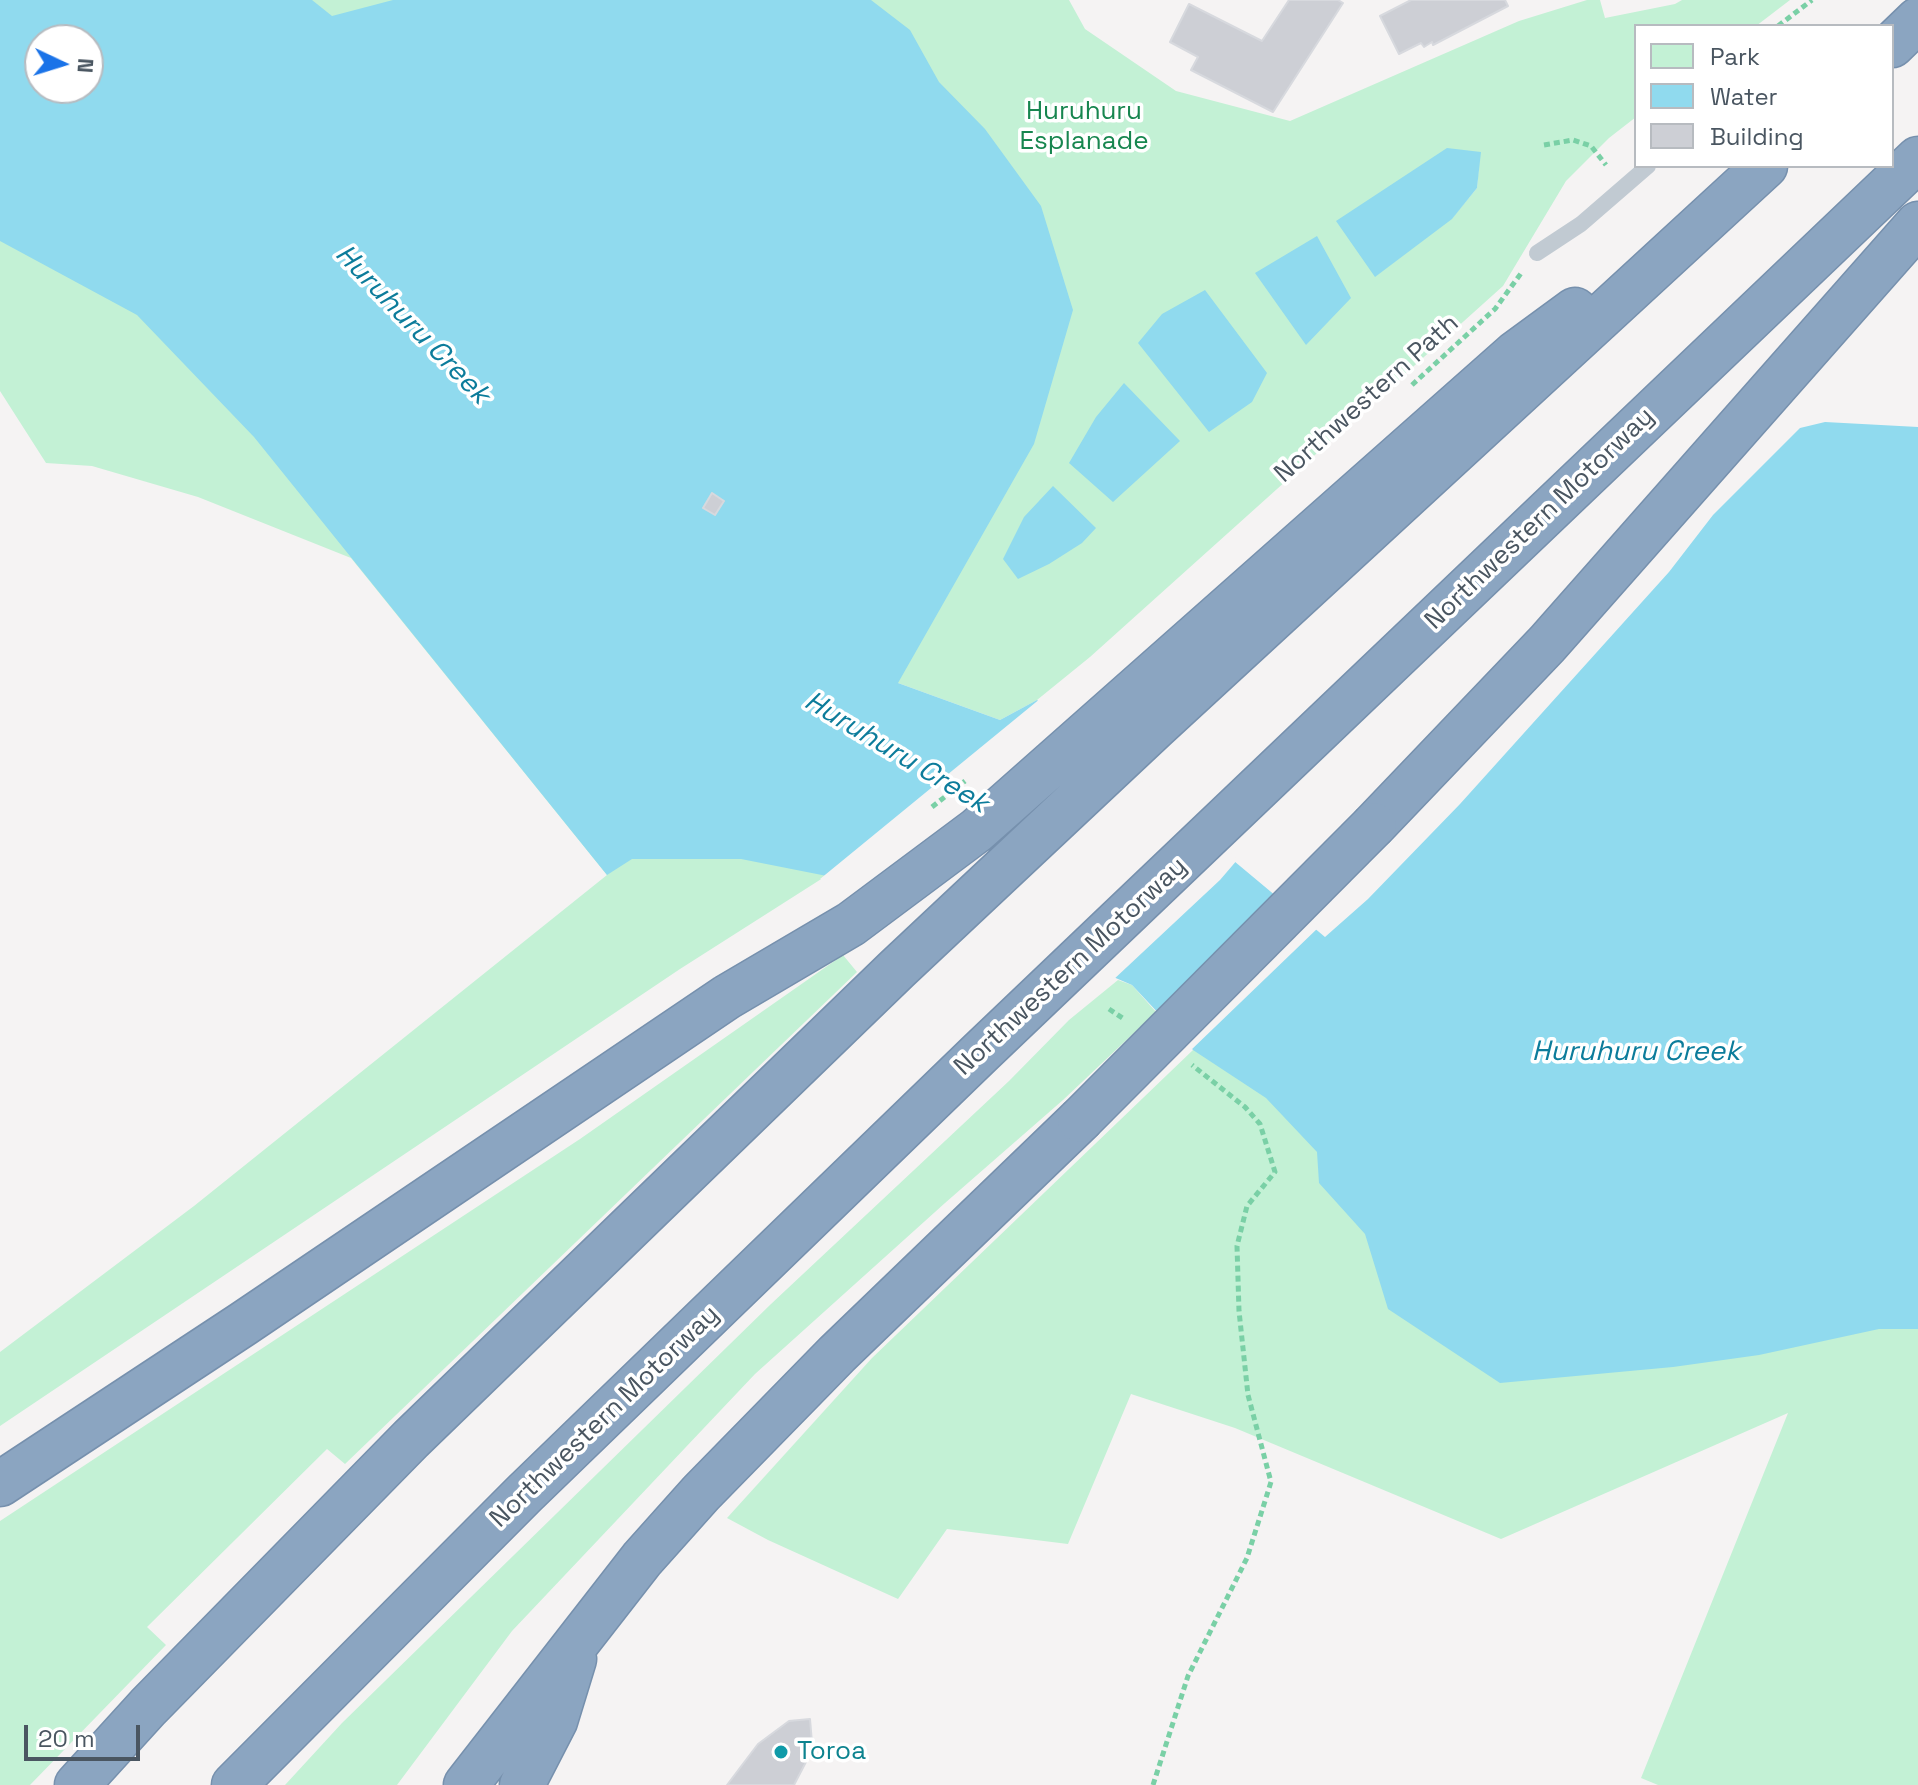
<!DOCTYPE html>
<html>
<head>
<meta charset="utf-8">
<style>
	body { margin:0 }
	#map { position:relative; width:1918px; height:1785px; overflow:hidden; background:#f5f3f3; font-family:"Space Grotesk",sans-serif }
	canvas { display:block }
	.legend { position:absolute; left:1634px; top:24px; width:260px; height:144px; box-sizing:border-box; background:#fff; border:2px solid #b7bbc0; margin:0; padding:10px 14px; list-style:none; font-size:24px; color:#4a5661 }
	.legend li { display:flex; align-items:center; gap:16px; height:40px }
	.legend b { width:40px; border:2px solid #b7bbc0 }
	.north { position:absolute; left:24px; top:24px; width:80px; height:80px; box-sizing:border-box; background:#fff; border:2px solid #b7bbc0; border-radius:50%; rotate:94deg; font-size:22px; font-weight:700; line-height:32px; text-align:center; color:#4a5661 }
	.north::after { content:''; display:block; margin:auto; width:28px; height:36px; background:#1a73e8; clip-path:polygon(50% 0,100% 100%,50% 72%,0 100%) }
	.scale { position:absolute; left:24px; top:1725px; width:116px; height:36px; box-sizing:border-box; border:4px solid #4a5661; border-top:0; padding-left:10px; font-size:24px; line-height:28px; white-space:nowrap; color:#4a5661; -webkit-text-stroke:6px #fff; paint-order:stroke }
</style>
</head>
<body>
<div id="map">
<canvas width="1918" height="1785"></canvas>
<ul class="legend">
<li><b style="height:22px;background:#c3f1d5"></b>Park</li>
<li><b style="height:22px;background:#90daee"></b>Water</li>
<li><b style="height:22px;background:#cdcfd5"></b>Building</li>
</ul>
<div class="north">N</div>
<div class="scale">20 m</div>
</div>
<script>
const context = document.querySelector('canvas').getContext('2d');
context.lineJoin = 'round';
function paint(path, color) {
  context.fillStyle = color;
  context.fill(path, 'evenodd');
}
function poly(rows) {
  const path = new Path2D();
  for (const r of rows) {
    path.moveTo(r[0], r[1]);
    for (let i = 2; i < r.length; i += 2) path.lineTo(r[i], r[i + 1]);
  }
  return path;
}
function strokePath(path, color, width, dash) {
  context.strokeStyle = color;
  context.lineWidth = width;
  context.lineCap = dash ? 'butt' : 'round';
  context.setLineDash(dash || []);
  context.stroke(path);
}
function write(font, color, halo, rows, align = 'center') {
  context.font = font + ' "Space Grotesk",sans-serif';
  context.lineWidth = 7;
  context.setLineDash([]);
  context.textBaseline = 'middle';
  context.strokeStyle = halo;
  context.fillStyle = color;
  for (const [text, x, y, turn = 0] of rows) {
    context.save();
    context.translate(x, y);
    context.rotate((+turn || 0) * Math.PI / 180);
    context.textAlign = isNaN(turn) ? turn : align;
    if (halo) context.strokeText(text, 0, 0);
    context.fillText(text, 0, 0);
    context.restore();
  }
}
paint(poly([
	[0,0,29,0,40,40,40,88,88,88,826,876,680,969,0,1426,0,1352,194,1206,607,875,351,558,198,497,92,466,46,463,0,391],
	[215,0,1069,0,1085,29,1176,91,1290,121,1519,21,1587,0,1600,0,1605,18,1675,4,1682,0,1790,0,1756,26,1636,26,1636,117,1609,138,1566,181,1503,286,1090,657,1037,700,1000,720,898,683],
	[1480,152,1477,188,1452,218,1375,276],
	[843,955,857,972,345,1464,327,1449,147,1627,166,1645,30,1785,0,1785,0,1521,580,1139],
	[1118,980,1132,985,1156,1012,1063,1100,945,1203,755,1374,512,1631,397,1785,285,1785,342,1723,771,1304,1009,1081,1069,1020],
	[1270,1028,1918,1079,1918,1785,1658,1785,1641,1778,1788,1413,1501,1539,1235,1428,1131,1394,1068,1544,947,1529,898,1599,768,1540,727,1518,872,1358,1193,1050]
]), '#c3f1d5');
paint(poly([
	[0,0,312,0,332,16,393,0,871,0,910,30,939,82,985,129,1041,206,1073,310,1034,444,898,683,1000,720,1037,700,1137,780,1325,937,1368,899,1460,804,1669,572,1713,515,1800,428,1825,422,1918,427,1918,1329,1879,1329,1759,1355,1673,1367,1500,1383,1388,1309,1365,1234,1319,1183,1317,1152,1266,1098,1193,1050,1132,985,936,901,933,897,741,859,632,859,607,875,254,437,137,315,0,241],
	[40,40,88,40,88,88,40,88],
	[1447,148,1481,152,1477,188,1452,219,1375,277,1336,221],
	[1317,236,1351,298,1306,345,1255,273],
	[1205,290,1267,373,1252,402,1209,432,1138,343,1162,314],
	[1124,383,1180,441,1113,502,1069,463,1096,417],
	[1053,486,1096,528,1082,543,1049,564,1018,579,1003,559,1024,517]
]), '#90daee');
paint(poly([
	[1041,698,1238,859,1220,880,1112,981,934,905,930,901,820,879],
	[1278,892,1319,927,1189,1052,1153,1014]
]), '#f5f3f3');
const building = poly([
	[1289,0,1338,0,1343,3,1273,112,1191,70,1198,57,1170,42,1189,4,1262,41,1289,0],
	[1411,0,1505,0,1508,6,1433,45,1432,42,1424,47,1421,43,1399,54,1380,16,1411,0],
	[712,493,724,501,715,515,703,508,712,493],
	[810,1719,812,1743,807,1760,794,1785,727,1785,758,1744,789,1721,810,1719]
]);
paint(building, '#cdcfd5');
strokePath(building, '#d7d9de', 2);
const motorway = poly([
	[1892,45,1918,20],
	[1374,825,1547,644,1918,224],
	[0,1484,243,1324,727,997,851,924,977,830,1515,354,1575,310],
	[77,1785,148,1707,411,1439,897,969,1155,727,1765,166],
	[234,1785,524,1494,980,1053,1918,159],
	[466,1785,642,1559,701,1493,837,1354,1080,1120],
	[522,1785,555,1721,574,1659]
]);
strokePath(motorway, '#7690ad', 47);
strokePath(poly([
	[1778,26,1812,0],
	[1544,145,1573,140,1591,146,1606,165],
	[1412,385,1495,309,1522,272],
	[932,807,965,781],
	[1109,1009,1124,1019],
	[1153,1785,1188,1676,1247,1558,1271,1482,1248,1395,1239,1311,1237,1246,1247,1206,1275,1172,1260,1124,1245,1107,1192,1065]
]), '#7ad0a6', 5, [6, 4]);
strokePath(poly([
	[1537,253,1581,224,1648,166]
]), '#c1cad2', 16);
strokePath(motorway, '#8ba5c1', 44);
const motorwayBridge = poly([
	[1080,1120,1374,825]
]);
strokePath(motorwayBridge, '#7690ad', 47, []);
strokePath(motorwayBridge, '#8ba5c1', 44);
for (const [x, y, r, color] of [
	[781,1752,8,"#0f9aa8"]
]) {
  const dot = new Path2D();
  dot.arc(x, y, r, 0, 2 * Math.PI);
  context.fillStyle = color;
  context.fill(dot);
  strokePath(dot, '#fff', 3);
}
write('26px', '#17864f', '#fff', [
	["Huruhuru",1084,112],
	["Esplanade",1084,142]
]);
write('26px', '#4a5661', '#fff', [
	["Northwestern Path",1367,399,-42],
	["Northwestern Motorway",1540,519,-44],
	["Northwestern Motorway",1071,967,-43],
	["Northwestern Motorway",605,1417,-44]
]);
write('26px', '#0d838f', '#fff', [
	["Toroa",797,1752]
], 'left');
write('italic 28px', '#0c7c9b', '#fff', [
	["Huruhuru Creek",412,325,46],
	["Huruhuru Creek",896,753,31],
	["Huruhuru Creek",1636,1052]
]);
</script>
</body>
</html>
